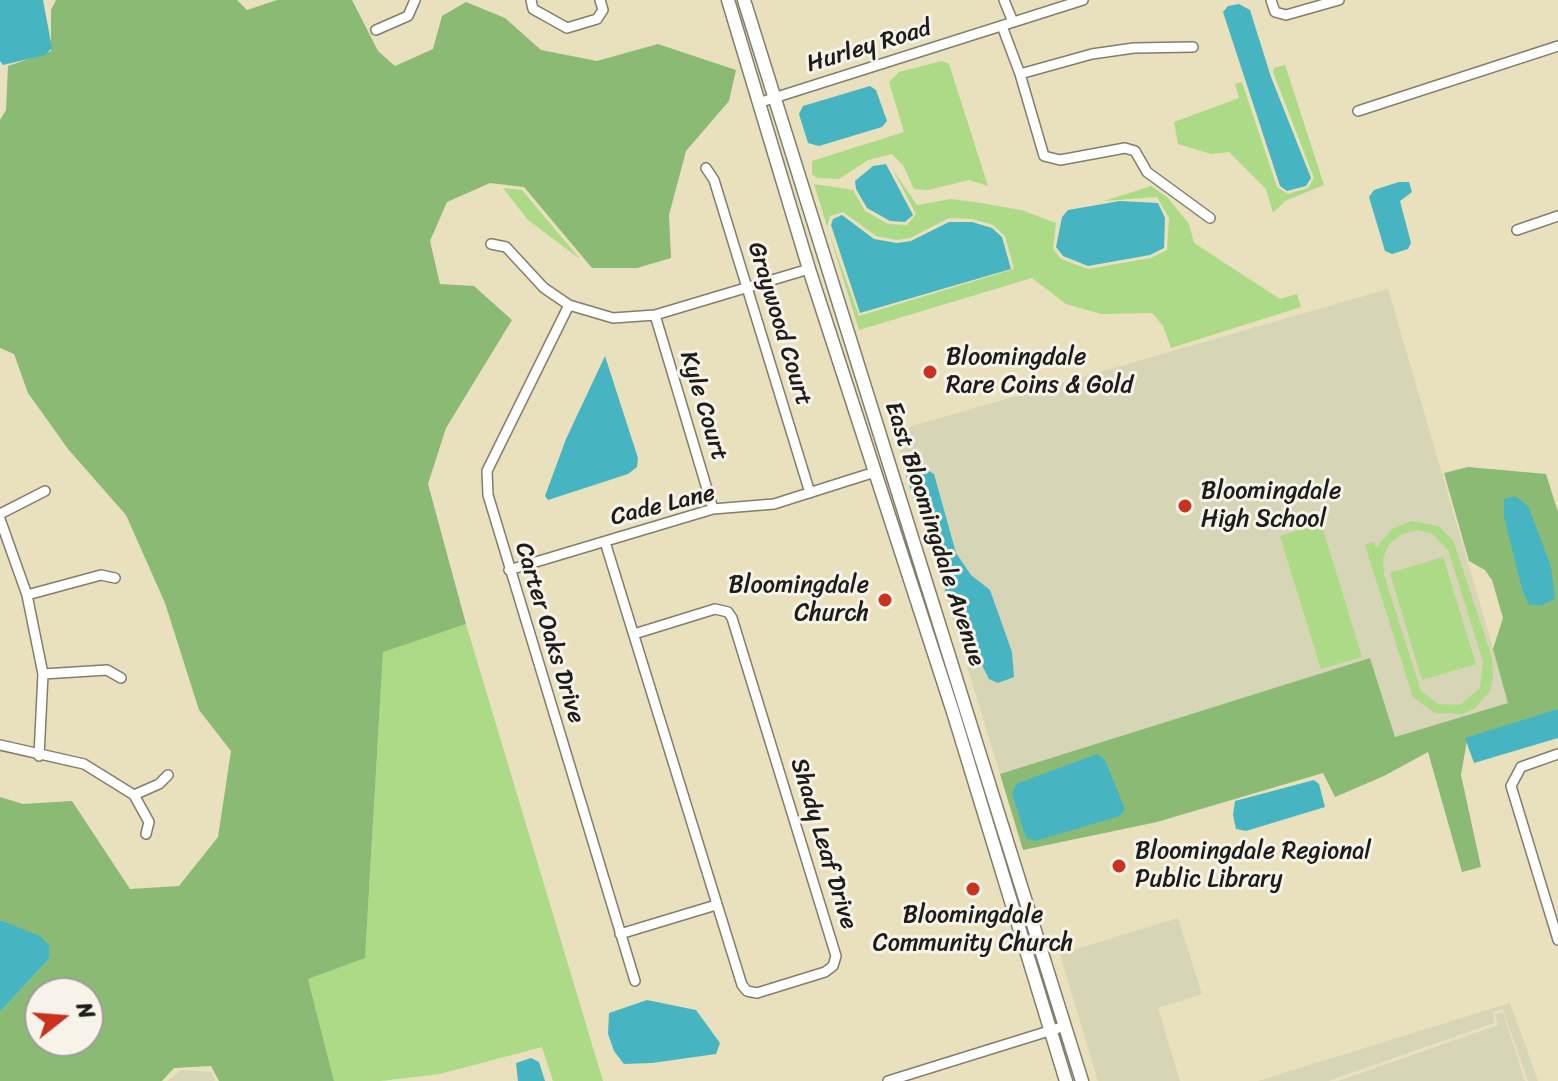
<!DOCTYPE html>
<html>
<head>
<meta charset="utf-8">
<style>
	body { margin:0 }
	#map { position:relative; width:1558px; height:1081px; overflow:hidden; background:#e9e0bd; font-family:Sriracha,sans-serif }
	canvas { display:block }
	.north { position:absolute; left:24px; top:977px; width:80px; height:80px; box-sizing:border-box; background:#f7f3e8; border:2px solid #9f9d96; border-radius:50%; rotate:73deg; font-size:22px; font-weight:700; line-height:32px; text-align:center; color:#1c1c1c }
	.north::after { content:''; display:block; margin:auto; width:28px; height:36px; background:#c8321e; clip-path:polygon(50% 0,100% 100%,50% 72%,0 100%) }
</style>
</head>
<body>
<div id="map">
<canvas width="1558" height="1081"></canvas>
<div class="north">N</div>
</div>
<script>
const context = document.querySelector('canvas').getContext('2d');
context.lineJoin = 'round';
function paint(path, color) {
  context.fillStyle = color;
  context.fill(path, 'evenodd');
}
function poly(rows) {
  const path = new Path2D();
  for (const r of rows) {
    path.moveTo(r[0], r[1]);
    for (let i = 2; i < r.length; i += 2) path.lineTo(r[i], r[i + 1]);
  }
  return path;
}
function strokePath(path, color, width, dash) {
  context.strokeStyle = color;
  context.lineWidth = width;
  context.lineCap = dash ? 'butt' : 'round';
  context.setLineDash(dash || []);
  context.stroke(path);
}
function write(font, color, halo, rows, align = 'center') {
  context.font = font + ' Sriracha,sans-serif';
  context.lineWidth = 6;
  context.setLineDash([]);
  context.textBaseline = 'middle';
  context.strokeStyle = halo;
  context.fillStyle = color;
  for (const [text, x, y, turn = 0] of rows) {
    context.save();
    context.translate(x, y);
    context.rotate((+turn || 0) * Math.PI / 180);
    context.textAlign = isNaN(turn) ? turn : align;
    if (halo) context.strokeText(text, 0, 0);
    context.fillText(text, 0, 0);
    context.restore();
  }
}
paint(poly([
	[1388,289,1509,703,1395,737,1370,658,1000,774,895,431],
	[1178,918,1202,994,1158,1008,1180,1081,1098,1081,1060,954],
	[1510,1003,1538,1081,1528,1081,1503,1009,1493,1012,1494,1023,1328,1081,1258,1081],
	[1503,1012,1525,1081,1338,1081,1498,1025,1495,1014],
	[181,1070,211,1072,215,1081,167,1081]
]), '#d6d5b5');
paint(poly([
	[942,61,949,64,988,186,969,180,928,190,914,189,903,165,892,154,868,160,839,179,817,178,812,174,812,161,904,132,889,82,899,72],
	[1285,65,1324,185,1285,201,1273,213,1266,189,1229,152,1211,154,1178,144,1174,122,1239,98,1235,84,1242,82,1277,187,1288,194,1308,188,1314,178,1273,72,1274,68],
	[893,170,917,205,951,199,974,202,1021,210,1056,223,1053,249,1061,259,1088,269,1151,258,1167,250,1169,218,1157,197,1104,201,1151,186,1167,197,1189,224,1194,243,1280,299,1297,294,1301,307,1171,348,1163,326,1152,313,1101,314,1066,304,1032,278,859,330,814,184,853,190,865,211,888,224,907,225,916,214],
	[843,212,876,236,897,240,910,238,949,218,972,219,993,225,1005,236,1014,269,859,316,827,227,830,216],
	[503,188,522,190,580,259,528,220],
	[1411,521,1438,526,1453,540,1492,658,1493,679,1489,692,1475,708,1463,714,1435,713,1413,697,1365,545,1373,542,1376,548,1392,529],
	[1418,530,1433,534,1448,550,1483,661,1480,688,1460,705,1438,704,1421,691,1384,575,1383,559,1389,544,1402,534],
	[1321,523,1362,657,1321,669,1280,536],
	[1443,557,1476,664,1422,680,1390,573],
	[466,624,603,1081,553,1081,542,1047,440,1074,381,1081,334,1081,308,979,365,957,383,651]
]), '#adda86');
paint(poly([
	[56,0,237,0,247,10,277,0,352,0,378,51,395,66,433,49,442,16,466,2,505,18,541,50,597,61,658,44,736,70,729,101,686,151,669,215,671,258,637,268,592,268,524,187,490,183,447,202,430,241,440,284,474,286,512,320,446,428,428,484,466,624,383,652,365,958,308,979,334,1081,219,1081,211,1066,174,1068,162,1081,0,1081,0,1012,49,959,49,945,0,920,0,797,23,804,72,801,130,889,179,886,218,837,231,751,199,710,165,603,126,515,68,449,28,393,14,354,0,348,0,120,6,110,8,66,51,51,51,10],
	[40,993,88,993,88,1041,40,1041],
	[1468,467,1546,474,1558,512,1558,712,1467,740,1461,775,1481,867,1462,872,1428,752,1384,776,1335,797,1323,773,1157,822,1023,850,1000,774,1370,658,1395,737,1508,703,1493,649,1503,618,1492,580,1485,570,1469,561,1444,473]
]), '#8aba73');
paint(poly([
	[0,0,43,0,52,48,45,55,3,65,0,61],
	[1239,4,1250,10,1271,77,1311,178,1306,186,1287,191,1280,186,1223,12,1228,6],
	[870,86,876,90,887,121,882,127,819,146,808,143,799,114,803,106],
	[886,164,913,215,905,222,890,221,867,208,856,189,855,181,873,166],
	[1399,182,1409,182,1412,192,1400,201,1411,243,1408,249,1392,254,1385,251,1369,197,1374,190],
	[1120,201,1158,203,1165,218,1164,248,1150,255,1088,266,1063,256,1056,247,1062,217,1068,210],
	[842,215,874,239,897,243,911,241,949,222,972,222,992,228,1002,237,1011,269,860,313,831,225,833,219],
	[605,356,638,458,637,467,628,474,548,500,545,496,566,439],
	[927,470,934,474,956,553,971,575,990,590,1012,652,1014,677,998,683,989,679,948,598,906,476,910,471],
	[1515,496,1528,506,1551,566,1555,599,1542,605,1529,605,1522,589,1504,517,1504,499],
	[1558,709,1558,738,1474,763,1465,738],
	[1097,754,1105,760,1125,809,1120,816,1035,841,1026,838,1012,794,1016,784],
	[1314,780,1319,784,1325,807,1246,831,1236,829,1233,815,1235,801],
	[0,920,40,936,49,945,49,959,0,1012],
	[647,1000,696,1010,720,1043,716,1054,652,1063,624,1064,614,1051,608,1034,609,1013],
	[531,1058,539,1062,545,1081,518,1081,516,1063]
]), '#47b5c1');
const street = poly([
	[531,0,533,9,567,28,597,19,603,10,600,0],
	[1004,0,1013,22],
	[1271,0,1275,12,1286,15,1339,0],
	[1002,26,1020,74,1044,156,1060,160,1125,148,1135,151,1147,172,1210,218],
	[376,30,408,16,415,0],
	[1020,74,1092,54,1134,48,1193,47],
	[758,103,1083,0],
	[1358,111,1558,46],
	[706,168,714,180,810,493],
	[1517,230,1558,216],
	[491,244,506,247,544,288,569,305,613,318,655,315,809,269],
	[569,305,487,471,488,495,635,981],
	[655,315,713,509],
	[0,514,45,491],
	[0,519,27,595,43,674,39,756],
	[605,542,742,985,747,991,757,993,825,972,833,966,836,956,732,618,728,612,715,609,634,634],
	[509,570,713,509,774,504,875,472],
	[27,595,101,575,115,578],
	[43,674,107,670,121,678],
	[0,745,84,764,134,795,149,822,146,834],
	[1558,754,1521,767,1511,786,1558,940],
	[134,795,159,784,168,775],
	[620,934,716,905],
	[888,1081,1065,1026]
]);
const secondary = poly([
	[728,0,809,269,953,712,1066,1081],
	[744,0,1082,1081]
]);
strokePath(street, '#827e6c', 12);
strokePath(secondary, '#827e6c', 15);
strokePath(street, '#fff', 9);
strokePath(secondary, '#fff', 12);
for (const [x, y, r, color] of [
	[930,372,8,"#c8321e"],
	[1185,506,8,"#c8321e"],
	[885,600,8,"#c8321e"],
	[1119,866,8,"#c8321e"],
	[973,889,8,"#c8321e"]
]) {
  const dot = new Path2D();
  dot.arc(x, y, r, 0, 2 * Math.PI);
  context.fillStyle = color;
  context.fill(dot);
  strokePath(dot, '#f7f3e8', 3);
}
write('24px', '#1c1c1c', '#f7f3e8', [
	["Hurley Road",869,47,-17],
	["Graywood Court",779,324,73],
	["Kyle Court",703,406,73],
	["Cade Lane",663,506,-14],
	["East Bloomingdale Avenue",934,534,72],
	["Carter Oaks Drive",549,633,73],
	["Shady Leaf Drive",823,844,73]
]);
write('24px', '#1c1c1c', '#f7f3e8', [
	["Bloomingdale",946,358],
	["Rare Coins & Gold",946,386],
	["Bloomingdale",1201,492],
	["High School",1201,520],
	["Bloomingdale",869,586,"right"],
	["Church",869,614,"right"],
	["Bloomingdale Regional",1135,852],
	["Public Library",1135,880],
	["Bloomingdale",973,916,"center"],
	["Community Church",973,944,"center"]
], 'left');
</script>
</body>
</html>
